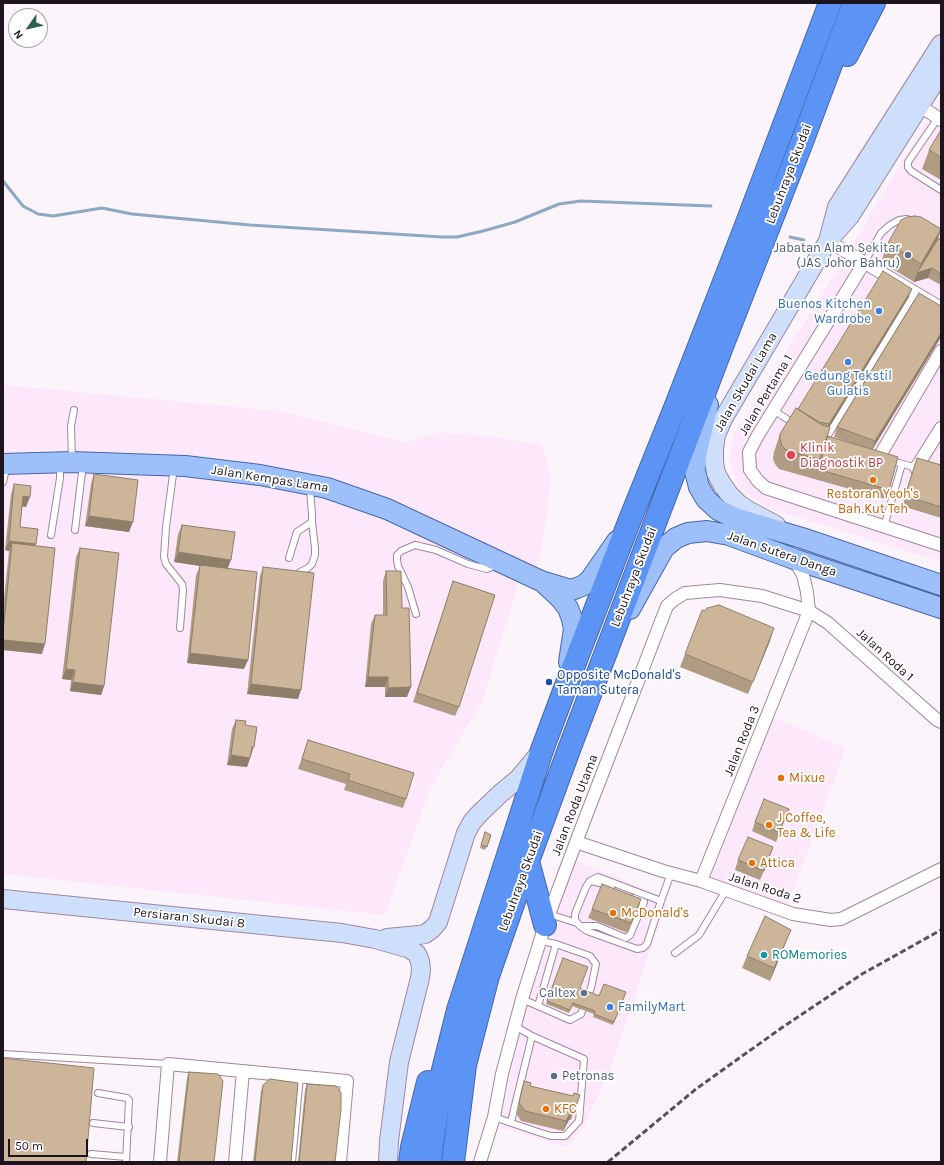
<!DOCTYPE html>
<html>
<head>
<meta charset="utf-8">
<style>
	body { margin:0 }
	#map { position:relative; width:944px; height:1165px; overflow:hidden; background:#fbf5fb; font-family:Karla,sans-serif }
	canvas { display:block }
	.frame { position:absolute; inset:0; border:4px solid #1e141d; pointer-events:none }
	.north { position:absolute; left:8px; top:8px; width:40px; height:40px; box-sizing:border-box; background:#fff; border:1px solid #a5a1a5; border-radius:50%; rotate:236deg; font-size:11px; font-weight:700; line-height:16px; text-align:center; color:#1e141d }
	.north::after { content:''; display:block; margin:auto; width:14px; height:18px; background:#2d634a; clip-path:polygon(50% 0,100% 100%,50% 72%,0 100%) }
	.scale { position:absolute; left:8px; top:1139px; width:80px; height:18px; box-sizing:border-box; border:2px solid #1e141d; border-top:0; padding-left:5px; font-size:12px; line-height:14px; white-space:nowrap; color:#1e141d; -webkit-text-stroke:3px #fff; paint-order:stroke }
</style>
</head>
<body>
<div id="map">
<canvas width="944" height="1165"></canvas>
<div class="frame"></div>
<div class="north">N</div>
<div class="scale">50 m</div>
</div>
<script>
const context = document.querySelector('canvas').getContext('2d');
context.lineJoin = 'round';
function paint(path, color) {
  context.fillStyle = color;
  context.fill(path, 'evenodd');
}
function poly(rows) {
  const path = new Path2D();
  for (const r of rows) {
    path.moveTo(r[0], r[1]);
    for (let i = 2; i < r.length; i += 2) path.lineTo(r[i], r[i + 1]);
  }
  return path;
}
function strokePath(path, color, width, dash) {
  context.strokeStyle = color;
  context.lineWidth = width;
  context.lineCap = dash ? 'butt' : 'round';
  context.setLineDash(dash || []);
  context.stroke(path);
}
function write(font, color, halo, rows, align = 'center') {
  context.font = font + ' Karla,sans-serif';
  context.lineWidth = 3.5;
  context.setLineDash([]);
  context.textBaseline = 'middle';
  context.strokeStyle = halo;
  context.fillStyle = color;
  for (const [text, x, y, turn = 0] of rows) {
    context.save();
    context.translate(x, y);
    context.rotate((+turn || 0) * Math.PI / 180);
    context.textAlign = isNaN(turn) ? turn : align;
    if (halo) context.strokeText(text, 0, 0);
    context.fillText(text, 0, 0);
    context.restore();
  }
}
paint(poly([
	[941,97,941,562,768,508,739,488,729,460,734,434,846,256],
	[3,385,279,411,405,442,440,432,502,438,542,445,551,478,542,548,537,567,387,509,258,467,3,465],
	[89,472,230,480,302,492,372,509,520,579,482,702,431,787,385,915,3,874,3,474],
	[773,717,846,748,787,907,710,879],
	[576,861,668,898,610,1070,585,1125,566,1147,500,1127,523,1018,558,907]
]), '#fde8fb');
strokePath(poly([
	[3,181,23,206,38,214,53,216,102,208,132,214,250,225,442,237,457,237,483,231,515,222,559,204,581,201,711,206],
	[790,237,804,240]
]), '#8da8c2', 3);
const lane = poly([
	[938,118,908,162,908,167,911,171,941,190],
	[864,263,881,233,890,225,899,220,907,219],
	[773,410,795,424],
	[825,440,915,293],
	[72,460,71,426,74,410],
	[889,460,917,468],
	[174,467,166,527,164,557,166,564,182,584,183,590,180,628],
	[3,482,6,468],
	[884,527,902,464],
	[75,530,83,464],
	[51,535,60,478,60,464],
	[289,558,297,532,312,522,312,515,310,488],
	[300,572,308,568,312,564,315,555,315,548,312,522],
	[416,614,408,587,398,566,397,560,397,555,401,551,415,545,436,550,468,564,487,569,497,565],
	[590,881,600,883,611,888],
	[661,901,598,877,590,881,586,887,575,914,575,920,580,926,587,931,637,949,643,948,647,944,661,901,671,873],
	[549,914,577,923],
	[581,926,597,926,626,938,630,935,644,902,634,898],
	[675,953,699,935,726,890],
	[522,999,570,1020,581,1014,591,988,596,964,590,956,556,944,541,941],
	[538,1006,556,944],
	[3,1054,168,1064],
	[98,1093,127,1098,129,1100,126,1162],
	[494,1117,535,1131,551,1136,565,1136,579,1121,584,1059,532,1036,515,1026],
	[511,1122,532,1036],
	[93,1123,129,1127],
	[91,1154,126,1157],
	[292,1162,300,1076]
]);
const street = poly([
	[913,101,941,120],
	[828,241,941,308],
	[864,263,758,435,749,452,750,470,758,481,766,488,941,545],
	[879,457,941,351],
	[916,468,941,428],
	[576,842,663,871,701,881,793,914,831,920,841,919,941,869],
	[701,881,809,611,807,592,803,575,794,559],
	[160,1162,168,1064,347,1081,340,1162],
	[235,1162,243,1071],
	[480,1162,494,1117,502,1074,522,999,545,925,576,842,667,606,675,599,685,593,720,590,762,596,809,611,828,623,937,720,941,722]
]);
const secondary = poly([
	[829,237,837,207,941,44],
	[776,525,748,510,739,504,729,494,722,484,716,473,714,462,714,449,716,435,723,419,828,241,850,216,941,72],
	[3,899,342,933,375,939,410,949,417,954,420,961,421,970,420,978,399,1062,389,1141,388,1162],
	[387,938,419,935,425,934,432,929,438,922,466,833,472,822,480,813,501,793,518,779,539,754]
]);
const primary = poly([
	[708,405,696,455,695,471,699,487,706,499,718,510,735,518,802,538,941,585],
	[3,464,72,462,185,466,260,475,327,488,387,509,541,581,571,590,577,588,584,585,590,580,617,541],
	[544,583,560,598,568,608,572,619,574,629,569,662],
	[630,609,664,548,676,538,688,533,707,531,729,535,794,559,941,608]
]);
const highway = poly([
	[847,55,874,3],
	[528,861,545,925],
	[410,1162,412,1147,428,1082],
	[430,1162,432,1145,443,1070,458,1010,542,750,564,691,629,522,675,408,745,228,830,3],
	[453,1162,465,1065,488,976,528,861,570,747,721,349,802,142,854,3]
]);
strokePath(lane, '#a1859e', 8);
strokePath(street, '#a1859e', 14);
strokePath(secondary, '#a1859e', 20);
strokePath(primary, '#4667aa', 22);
strokePath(highway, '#4667aa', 24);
strokePath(lane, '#fff', 6);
strokePath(street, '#fff', 12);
strokePath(secondary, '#cedffc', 18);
strokePath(primary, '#9dbffa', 20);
strokePath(highway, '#5c94f6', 22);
strokePath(poly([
	[608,1162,696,1089,780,1029,862,974,941,930]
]), '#595058', 3, [6, 3]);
paint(poly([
	[941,130,941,180,922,169,929,150],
	[941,238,941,285,928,278,914,282,881,262,888,243],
	[912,289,908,298,829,427,827,436,860,446,834,437,837,427,941,306,941,337,872,450,889,490,885,499,779,469,775,464,773,458,774,452,780,434],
	[917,458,941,465,941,518,902,506],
	[94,474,129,532,85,526,91,484],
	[14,484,26,507,22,506,20,527,36,546,42,654,3,650,3,608,9,551,5,550,11,494],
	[182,525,228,568,244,669,187,663,196,575,200,566,174,562,178,534],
	[80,548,104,686,101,695,70,691,71,680,62,679,76,557],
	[263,567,298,699,247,694,260,576],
	[386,571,402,608,407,697,385,697,385,687,365,687,371,624,375,615,383,615,383,581],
	[453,581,459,707,455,716,413,702],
	[770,641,748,694,680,667,685,654],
	[236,720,245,725,254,747,247,767,227,765,232,729],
	[308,740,406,799,403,808,344,790,346,784,298,769],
	[789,809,776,842,752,831,755,822],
	[485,832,491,835,485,850,480,848],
	[770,857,760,880,735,870,738,860],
	[638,908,628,933,588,918,592,909],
	[786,942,770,981,742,968,747,956],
	[563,958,580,988,599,996,626,992,613,1025,593,1017,594,1014,572,1006,569,1013,546,1004],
	[189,1072,214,1162,177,1162,187,1078],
	[524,1081,530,1086,573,1096,574,1093,580,1095,571,1120,569,1120,563,1131,521,1121,516,1113,521,1091],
	[307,1084,335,1162,298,1162,305,1090],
	[263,1085,291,1162,253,1162,258,1118,261,1091]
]), '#af9c83');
paint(poly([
	[941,230,935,248,932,268,928,278,914,282,921,264],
	[912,289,908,298,825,434,829,424],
	[941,333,941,337,872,450,875,441],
	[23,496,30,497,26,507,19,506],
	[89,516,133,522,129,532,85,526],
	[9,541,36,544,33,553,12,543,9,551,5,550],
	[178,552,231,560,227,570,174,562],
	[774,628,770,641,748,694,753,682],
	[3,640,45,644,42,654,3,650],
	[190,653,248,660,244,669,187,663],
	[66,669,75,670,71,680,62,679],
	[368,677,388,677,385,687,365,687],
	[73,682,104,686,101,695,70,691],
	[251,684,301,690,298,699,247,694],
	[411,687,407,697,385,697,388,688],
	[231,755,250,758,247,767,227,765],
	[791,930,786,942,770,981,774,968],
	[572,1110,569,1120,563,1131,566,1121]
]), '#8f7f6a');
const building = poly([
	[941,130,941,157,929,150,941,130],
	[915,216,921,217,941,229,921,264,888,243,901,220,907,217,915,216],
	[941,238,941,274,932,268,917,273,938,239,941,238],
	[883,271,912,289,829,424,819,422,798,409,883,271],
	[919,293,941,306,941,333,875,441,837,427,919,293],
	[796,408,822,425,830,427,821,460,786,450,782,446,780,439,780,434,796,408],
	[827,436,898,457,889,490,817,469,827,436],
	[917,458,941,465,941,507,905,496,917,458],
	[94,474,138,480,133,522,89,516,94,474],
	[14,484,31,486,30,497,23,496,20,527,38,529,36,544,9,541,14,484],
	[182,525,235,532,231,560,178,552,182,525],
	[12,543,55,548,45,644,3,640,3,633,12,543],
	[80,548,119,553,104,686,73,682,75,670,66,669,80,548],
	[200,565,257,572,248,660,190,653,200,565],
	[263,567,314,573,301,690,251,684,263,567],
	[386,571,401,571,402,608,409,608,411,687,388,688,388,677,368,677,375,615,387,615,386,571],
	[453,581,495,595,459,707,417,693,453,581],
	[719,605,774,628,753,682,685,654,702,610,705,611,707,608,719,605],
	[236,720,246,721,245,725,257,727,254,747,252,747,250,758,231,755,236,720],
	[308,740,414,773,406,799,348,780,350,774,302,759,308,740],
	[764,799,789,809,779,832,755,822,764,799],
	[485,832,491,835,487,847,481,845,485,832],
	[748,837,773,847,764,871,738,860,748,837],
	[602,884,641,899,631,923,592,909,602,884],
	[765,916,791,930,774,968,747,956,765,916],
	[563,958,588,967,580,988,599,996,604,984,626,992,614,1022,594,1014,595,1011,573,1003,570,1010,547,1001,563,958],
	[3,1058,94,1068,86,1162,3,1162,3,1058],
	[189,1072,218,1074,223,1081,214,1162,179,1162,189,1072],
	[270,1079,298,1083,291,1162,255,1162,260,1112,263,1085,270,1079],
	[524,1081,531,1083,530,1086,573,1096,574,1093,580,1095,574,1111,572,1110,566,1121,525,1111,519,1103,524,1081],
	[307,1084,336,1086,341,1093,341,1109,335,1162,299,1162,307,1084]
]);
paint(building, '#ccb598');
strokePath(building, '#8f7f6a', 1);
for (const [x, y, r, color] of [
	[908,255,4,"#5c6f8a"],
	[879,311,4,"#3f7fe0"],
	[848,362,4,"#3f7fe0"],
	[791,455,5,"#e0444e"],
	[873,480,4,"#e8710a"],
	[549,682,4,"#1a4fb4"],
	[781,778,4,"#e8710a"],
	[769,825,4,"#e8710a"],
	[752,863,4,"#e8710a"],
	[613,913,4,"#e8710a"],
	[764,955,4,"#0f9aa8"],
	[584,993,4,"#5c6f8a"],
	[610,1007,4,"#3f7fe0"],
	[554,1076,4,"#5c6f8a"],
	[546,1109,4,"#e8710a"]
]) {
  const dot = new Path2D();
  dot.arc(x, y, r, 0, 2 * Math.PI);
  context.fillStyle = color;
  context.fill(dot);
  strokePath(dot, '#fff', 1.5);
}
write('13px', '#1e141d', '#fff', [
	["Lebuhraya Skudai",789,174,-69],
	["Jalan Skudai Lama",746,382,-60],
	["Jalan Pertama 1",766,395,-59],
	["Jalan Kempas Lama",270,479,9],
	["Jalan Sutera Danga",782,554,19],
	["Lebuhraya Skudai",634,577,-69],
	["Jalan Roda 1",885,655,42],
	["Jalan Roda 3",742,741,-68],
	["Jalan Roda Utama",575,805,-69],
	["Lebuhraya Skudai",521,881,-70],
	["Jalan Roda 2",765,888,18],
	["Persiaran Skudai 8",189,918,6]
]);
write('13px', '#4e5e75', '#fff', [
	["Jabatan Alam Sekitar",900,248],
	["(JAS Johor Bahru)",900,263],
	["Caltex",576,993],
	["Petronas",562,1076,"left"]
], 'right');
write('13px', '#366cbe', '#fff', [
	["Buenos Kitchen",871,304],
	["Wardrobe",871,319],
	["Gedung Tekstil",848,376,"center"],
	["Gulatis",848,391,"center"],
	["FamilyMart",618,1007,"left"]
], 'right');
write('13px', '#be3a42', '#fff', [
	["Klinik",800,448],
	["Diagnostik BP",800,463]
], 'left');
write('13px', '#c56008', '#fff', [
	["Restoran Yeoh's",873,494,"center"],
	["Bah Kut Teh",873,509,"center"],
	["Mixue",789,778],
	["J Coffee,",777,818],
	["Tea & Life",777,833],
	["Attica",760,863],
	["McDonald's",621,913],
	["KFC",554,1109]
], 'left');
write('13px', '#164399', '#fff', [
	["Opposite McDonald's",557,675],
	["Taman Sutera",557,690]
], 'left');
write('13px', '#0d838f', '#fff', [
	["ROMemories",772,955]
], 'left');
</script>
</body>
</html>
